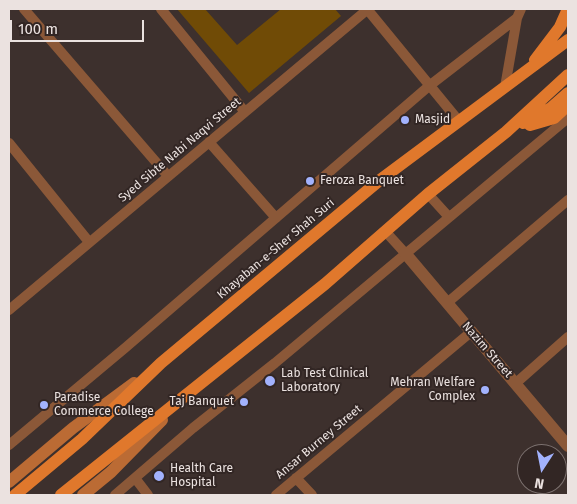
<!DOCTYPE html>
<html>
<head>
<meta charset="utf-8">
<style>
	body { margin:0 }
	#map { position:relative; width:577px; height:504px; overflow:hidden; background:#3d302d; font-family:"Fira Sans",sans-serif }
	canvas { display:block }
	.frame { position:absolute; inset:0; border:10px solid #ebe2e0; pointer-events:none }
	.north { position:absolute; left:517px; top:444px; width:50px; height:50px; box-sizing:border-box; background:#322624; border:1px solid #7c716f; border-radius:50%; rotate:191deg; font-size:14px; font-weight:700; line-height:20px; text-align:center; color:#ebe2e0 }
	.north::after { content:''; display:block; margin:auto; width:18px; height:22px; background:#a2b2fd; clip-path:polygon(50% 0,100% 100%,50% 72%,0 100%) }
	.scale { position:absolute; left:10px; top:20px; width:134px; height:22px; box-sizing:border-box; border:2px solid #ebe2e0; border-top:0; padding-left:6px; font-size:15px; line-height:18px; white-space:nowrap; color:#ebe2e0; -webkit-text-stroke:4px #322624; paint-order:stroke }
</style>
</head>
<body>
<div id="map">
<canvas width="577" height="504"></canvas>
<div class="frame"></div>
<div class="north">N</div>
<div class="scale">100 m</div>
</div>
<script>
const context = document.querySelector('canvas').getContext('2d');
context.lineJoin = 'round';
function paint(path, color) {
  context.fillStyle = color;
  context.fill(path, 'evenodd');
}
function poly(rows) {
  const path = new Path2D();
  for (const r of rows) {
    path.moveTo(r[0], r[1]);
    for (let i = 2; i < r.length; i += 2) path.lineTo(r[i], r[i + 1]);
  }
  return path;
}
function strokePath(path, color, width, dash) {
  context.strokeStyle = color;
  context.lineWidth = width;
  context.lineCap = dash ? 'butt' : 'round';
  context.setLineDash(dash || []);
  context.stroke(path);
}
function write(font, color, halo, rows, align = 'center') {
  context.font = font + ' "Fira Sans",sans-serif';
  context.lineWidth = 4;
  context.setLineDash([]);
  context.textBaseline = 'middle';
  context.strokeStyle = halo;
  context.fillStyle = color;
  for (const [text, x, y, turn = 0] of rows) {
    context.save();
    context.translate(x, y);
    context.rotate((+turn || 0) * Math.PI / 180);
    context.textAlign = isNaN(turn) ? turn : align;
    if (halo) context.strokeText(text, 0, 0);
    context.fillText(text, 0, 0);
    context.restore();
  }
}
paint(poly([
	[177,9,205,9,237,45,281,9,335,9,341,16,249,93]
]), '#704b06');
strokePath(poly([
	[24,9,168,176],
	[161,9,245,112],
	[367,9,458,120],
	[505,87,517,18],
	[209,142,276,218],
	[9,143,89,242],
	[428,194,448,216],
	[385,231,405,253],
	[447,303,568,200],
	[9,310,368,9],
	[516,383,568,337],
	[9,445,125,348,429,86,517,18,521,9],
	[135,478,148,495],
	[296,478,312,495],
	[115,495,193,428,275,363,568,118],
	[276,495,471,332]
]), '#8b5838', 10);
strokePath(poly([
	[405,253,568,446]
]), '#8b5838', 12);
strokePath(poly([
	[9,482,73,428,134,383],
	[83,495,111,472,162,420]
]), '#bb6b34', 12);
strokePath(poly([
	[535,60,560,27,568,9],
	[523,123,551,108,568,93],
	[530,125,554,118,568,105],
	[15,495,82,439,161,363,380,180,568,40],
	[61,495,325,284,428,194,506,132,568,75]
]), '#e0782c', 12);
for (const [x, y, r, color] of [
	[405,120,5,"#a2b2fd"],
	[310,181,5,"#a2b2fd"],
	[270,381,6,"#a2b2fd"],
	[485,390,5,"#a2b2fd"],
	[244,402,5,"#a2b2fd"],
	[44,405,5,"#a2b2fd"],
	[159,476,6,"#a2b2fd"]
]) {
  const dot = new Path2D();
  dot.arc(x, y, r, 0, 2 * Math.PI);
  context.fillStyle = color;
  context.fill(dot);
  strokePath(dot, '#322624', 2);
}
write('12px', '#ebe2e0', '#322624', [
	["Masjid",415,120],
	["Feroza Banquet",320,181],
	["Lab Test Clinical",281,374],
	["Laboratory",281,388],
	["Mehran Welfare",475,383,"right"],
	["Complex",475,397,"right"],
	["Paradise",54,398],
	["Commerce College",54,412],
	["Taj Banquet",234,402,"right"],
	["Health Care",170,469],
	["Hospital",170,483]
], 'left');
write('12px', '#ebe2e0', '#322624', [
	["Syed Sibte Nabi Naqvi Street",180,150,-40],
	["Khayaban-e-Sher Shah Suri",276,249,-40],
	["Nazim Street",487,350,49],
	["Ansar Burney Street",319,442,-40]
]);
</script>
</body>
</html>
